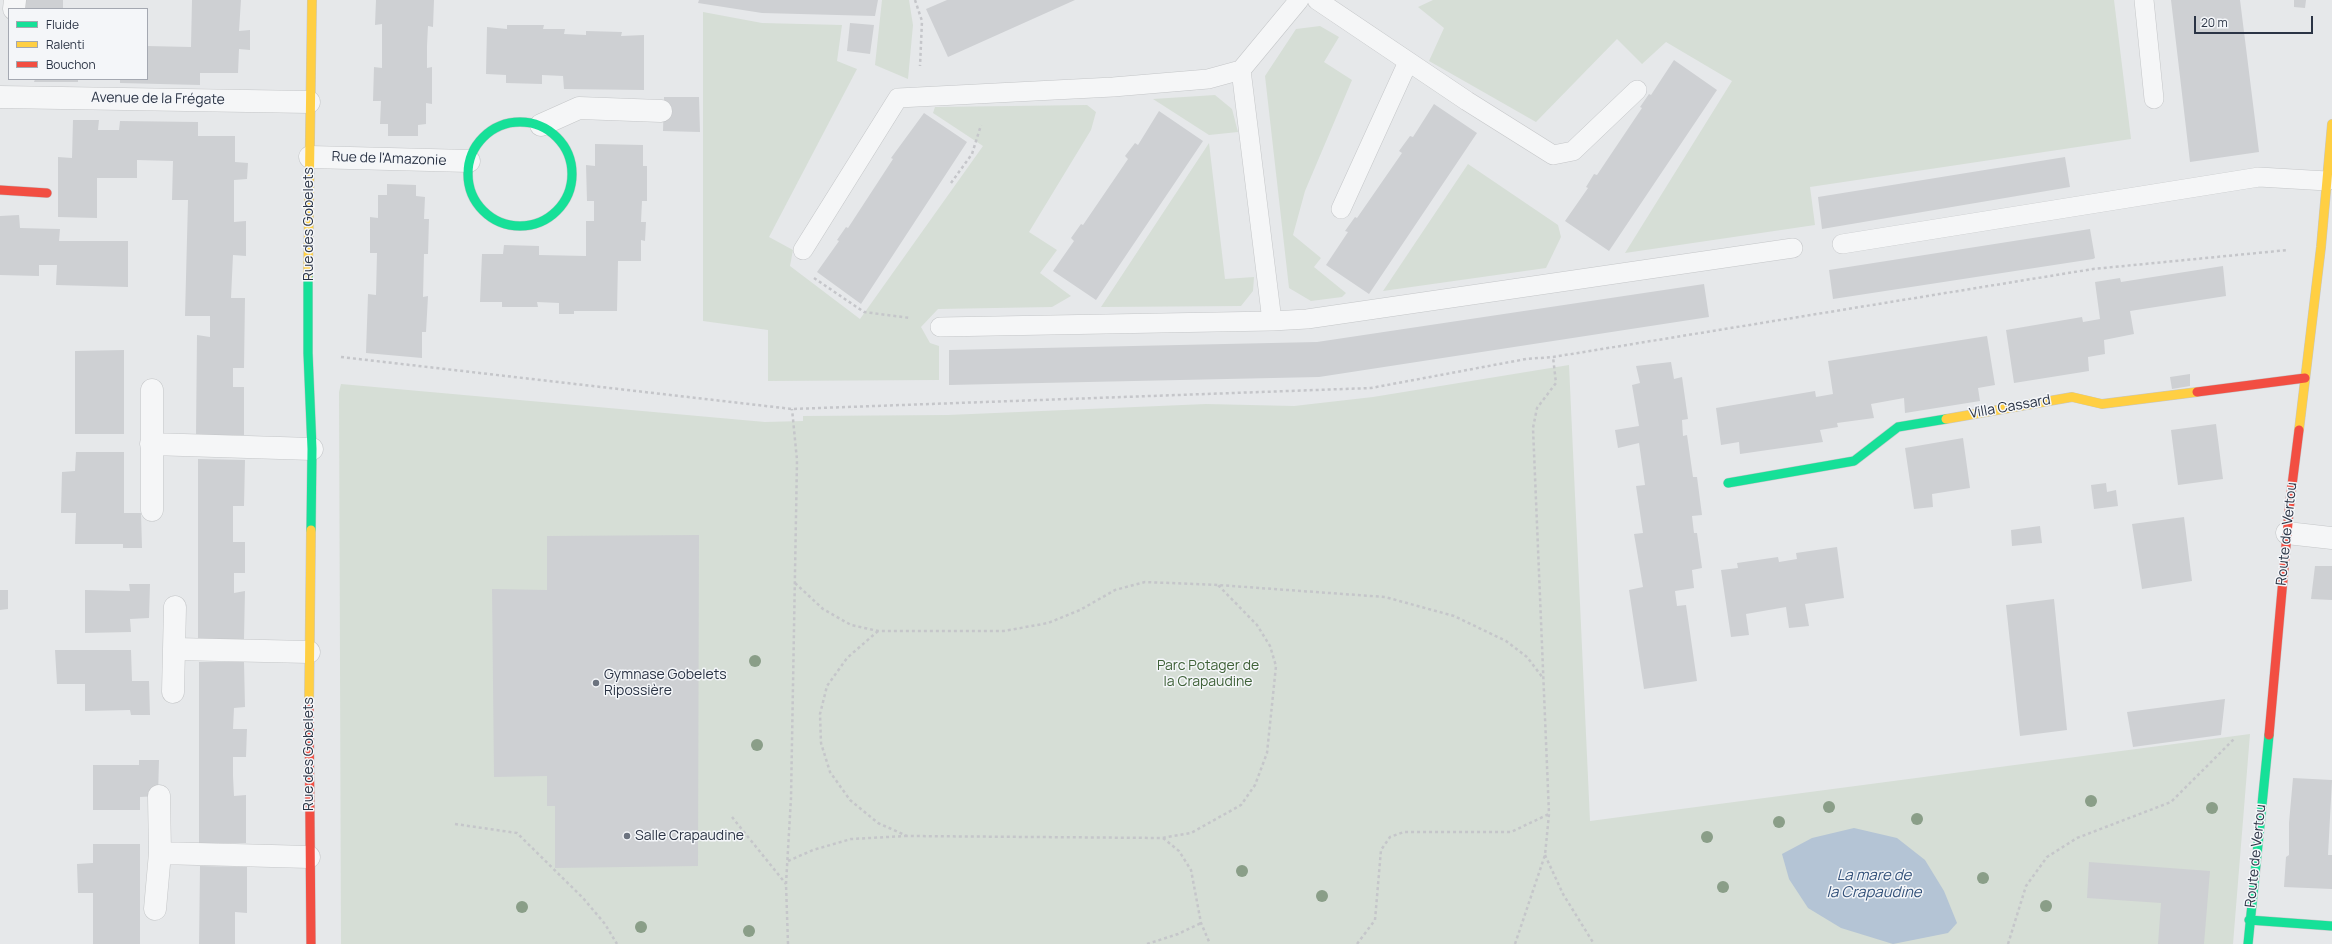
<!DOCTYPE html>
<html>
<head>
<meta charset="utf-8">
<style>
	body { margin:0 }
	#map { position:relative; width:2332px; height:944px; overflow:hidden; background:#e6e8ea; font-family:Manrope,sans-serif }
	canvas { display:block }
	.legend { position:absolute; left:8px; top:8px; width:140px; height:72px; box-sizing:border-box; background:#f4f6f9; border:1px solid #a4a8b1; margin:0; padding:5px 7px; list-style:none; font-size:12px; color:#2b3445 }
	.legend li { display:flex; align-items:center; gap:8px; height:20px }
	.legend b { width:20px; border:1px solid #a4a8b1 }
	.scale { position:absolute; left:2194px; top:16px; width:119px; height:18px; box-sizing:border-box; border:2px solid #2b3445; border-top:0; padding-left:5px; font-size:12px; line-height:14px; white-space:nowrap; color:#2b3445; -webkit-text-stroke:3px #f4f6f9; paint-order:stroke }
</style>
</head>
<body>
<div id="map">
<canvas width="2332" height="944"></canvas>
<ul class="legend">
<li><b style="height:5px;background:#16e098"></b>Fluide</li>
<li><b style="height:5px;background:#ffcf43"></b>Ralenti</li>
<li><b style="height:5px;background:#f24e42"></b>Bouchon</li>
</ul>
<div class="scale">20 m</div>
</div>
<script>
const context = document.querySelector('canvas').getContext('2d');
context.lineJoin = 'round';
function paint(path, color) {
  context.fillStyle = color;
  context.fill(path, 'evenodd');
}
function poly(rows) {
  const path = new Path2D();
  for (const r of rows) {
    if (r.length === 3) {
      path.moveTo(r[0] + r[2], r[1]);
      path.arc(r[0], r[1], r[2], 0, 2 * Math.PI);
      continue;
    }
    path.moveTo(r[0], r[1]);
    for (let i = 2; i < r.length; i += 2) path.lineTo(r[i], r[i + 1]);
  }
  return path;
}
function strokePath(path, color, width, dash) {
  context.strokeStyle = color;
  context.lineWidth = width;
  context.lineCap = dash ? 'butt' : 'round';
  context.setLineDash(dash || []);
  context.stroke(path);
}
function write(font, color, halo, rows, align = 'center') {
  context.font = font + ' Manrope,sans-serif';
  context.lineWidth = 3;
  context.setLineDash([]);
  context.textBaseline = 'middle';
  context.strokeStyle = halo;
  context.fillStyle = color;
  for (const [text, x, y, turn = 0] of rows) {
    context.save();
    context.translate(x, y);
    context.rotate((+turn || 0) * Math.PI / 180);
    context.textAlign = isNaN(turn) ? turn : align;
    if (halo) context.strokeText(text, 0, 0);
    context.fillText(text, 0, 0);
    context.restore();
  }
}
paint(poly([
	[882,0,909,0,913,25,908,79,875,65],
	[1433,0,2114,0,2131,139,1810,187,1815,225,1625,253,1732,81,1666,42,1642,64,1617,39,1536,122,1429,61,1444,28,1418,7],
	[703,12,762,23,842,25,837,61,857,69,769,237,793,250,790,266,860,319,983,146,933,113,935,107,1087,105,1096,112,1091,130,1029,232,1057,250,1040,273,1071,296,1052,307,938,309,921,327,930,343,939,346,939,380,768,381,768,330,703,321],
	[1320,26,1339,37,1324,62,1352,80,1305,191,1293,235,1321,258,1314,267,1346,293,1342,297,1311,301,1289,288,1265,76,1296,29],
	[1215,95,1232,109,1238,132,1209,135,1153,99],
	[1209,143,1225,279,1254,277,1253,291,1241,306,1101,307],
	[1468,164,1558,225,1561,237,1546,268,1383,291],
	[1569,365,1590,821,2250,734,2233,944,341,944,339,392,341,384,765,422,803,421,803,416,948,415,1206,404,1294,406,1373,397]
]), '#d6ded6');
paint(poly([
	[1854,828,1897,838,1925,860,1944,891,1957,923,1948,933,1893,944,1841,928,1808,908,1789,879,1782,854,1812,838]
]), '#b4c4d5');
paint(poly([
	[25,0,63,0,63,9,25,9],
	[192,0,241,0,239,31,250,30,250,50,239,49,238,73,200,73,200,85,120,83,120,79,147,79,147,46,191,47],
	[376,0,434,0,433,27,428,26,427,46,427,68,432,67,432,104,426,103,426,124,418,125,418,136,388,136,388,124,380,124,381,101,373,101,374,67,382,68,382,24,375,25],
	[699,0,878,0,875,16,762,13,698,3],
	[947,0,1075,0,948,57,926,9],
	[2171,0,2240,0,2259,152,2190,162],
	[2294,0,2306,0,2305,8,2294,7],
	[850,23,874,25,870,54,847,51],
	[507,25,544,25,543,29,565,29,564,34,586,35,586,31,622,32,621,36,644,35,644,90,564,89,563,76,542,75,542,84,506,83,506,75,486,74,487,27,507,29],
	[1674,60,1717,90,1609,251,1565,221,1588,188,1586,187,1594,174,1597,175,1642,108,1640,107,1649,94,1651,95],
	[35,79,78,79,78,82,34,82],
	[664,97,699,97,700,132,663,131],
	[1434,104,1477,133,1369,294,1326,265,1348,232,1345,231,1355,217,1357,218,1402,153,1399,151,1410,136,1413,137],
	[1159,111,1203,141,1096,300,1053,271,1074,241,1071,238,1081,224,1083,225,1128,159,1125,156,1135,143,1138,145],
	[924,113,967,142,861,304,817,272,839,241,837,240,846,227,848,228,893,159,891,158],
	[73,120,99,120,98,130,119,130,120,121,198,122,198,136,235,136,235,162,248,163,247,179,234,180,234,222,246,221,246,256,233,255,231,298,245,298,244,368,233,368,233,387,244,387,244,435,196,435,197,335,210,337,210,316,185,316,188,200,172,200,173,161,137,160,137,178,97,178,97,218,58,217,58,157,72,158],
	[595,144,643,145,643,166,647,166,647,201,642,201,641,222,646,222,645,241,641,240,641,261,618,261,617,311,574,311,574,314,559,314,559,303,537,302,538,307,502,307,502,302,480,302,482,254,503,254,504,245,539,246,539,255,586,256,586,221,594,221,594,201,587,201,586,165,595,166],
	[2065,157,2070,187,1822,229,1818,197],
	[387,184,416,185,416,196,425,197,424,219,429,219,428,254,424,254,423,297,428,296,426,332,422,332,422,358,366,353,368,294,376,295,377,253,370,253,370,217,378,218,378,195,387,195],
	[19,215,20,228,60,229,59,241,128,241,128,287,56,285,57,265,39,265,39,276,0,275,0,216],
	[2090,229,2095,258,2093,259,1833,299,1829,270],
	[2223,266,2226,296,2130,311,2134,334,2104,340,2105,354,2088,357,2089,371,2014,383,2006,330,2082,317,2083,322,2100,319,2095,282,2120,278,2121,282],
	[1704,284,1709,317,1319,377,949,385,949,350,1317,342],
	[1987,336,1995,385,1978,388,1980,401,1905,413,1904,398,1871,404,1874,418,1837,423,1838,427,1820,430,1823,442,1740,454,1739,442,1721,445,1716,408,1815,391,1816,397,1833,394,1828,361],
	[124,350,124,434,75,434,75,351],
	[1671,362,1674,379,1682,377,1688,419,1682,420,1683,436,1687,435,1693,477,1697,477,1702,515,1692,516,1694,533,1697,533,1702,568,1692,570,1694,588,1675,591,1677,606,1686,605,1697,681,1644,689,1629,590,1643,587,1634,534,1643,533,1636,486,1645,485,1639,443,1618,448,1615,430,1639,426,1632,385,1640,383,1636,366],
	[2190,374,2190,386,2172,389,2170,377],
	[2216,424,2223,479,2178,485,2171,430],
	[1963,438,1970,488,1932,494,1933,507,1914,509,1905,448],
	[76,452,124,452,124,513,141,513,142,548,123,548,123,544,75,544,76,513,61,513,62,472,75,471],
	[198,459,245,460,244,506,233,506,233,542,245,542,245,573,234,573,234,593,245,591,244,639,198,639],
	[2106,483,2107,492,2116,490,2118,506,2094,509,2091,485],
	[2184,517,2192,581,2142,589,2132,524],
	[2040,526,2042,543,2012,546,2011,530],
	[699,535,698,866,555,868,555,806,547,806,547,776,494,777,492,589,547,590,547,536],
	[1837,547,1844,598,1805,604,1809,626,1789,628,1786,607,1746,614,1749,635,1731,637,1721,570,1738,568,1737,563,1778,557,1779,562,1797,559,1796,553],
	[2315,566,2332,566,2332,600,2311,599],
	[129,584,150,584,149,618,130,619,131,632,85,633,85,590,130,591],
	[0,590,8,590,8,609,0,610],
	[2054,599,2067,730,2020,736,2006,605],
	[55,650,131,650,132,681,149,681,150,715,131,715,130,710,85,711,85,684,57,684],
	[199,662,244,662,245,707,234,708,233,729,247,729,246,757,233,757,233,776,234,796,246,795,246,843,199,843],
	[2225,699,2221,735,2133,747,2127,712],
	[139,760,159,760,158,796,140,797,140,810,93,810,93,765,139,765],
	[2293,778,2332,780,2328,855,2332,855,2332,889,2284,887,2286,857,2289,855,2289,823],
	[93,844,140,844,140,944,93,944,93,893,78,893,77,864,93,863],
	[2089,862,2210,871,2204,944,2158,944,2161,903,2087,898],
	[200,866,247,867,247,913,235,912,235,944,199,944]
]), '#ced0d3');
const lane = poly([
	[1317,0,1467,101,1553,155,1573,151,1637,90],
	[2144,0,2154,99],
	[1241,70,1272,321],
	[1341,209,1408,62],
	[1842,244,2259,177,2327,181],
	[803,250,898,98,1113,87,1208,79,1241,70,1299,0],
	[940,327,1272,321,1307,319,1793,248]
]);
const street = poly([
	[14,9,15,0],
	[0,97,309,102],
	[541,125,579,108,661,111],
	[310,157,469,161],
	[152,390,152,510],
	[151,444,312,449],
	[2287,533,2332,538],
	[175,649,309,652],
	[173,692,175,607],
	[160,853,309,857],
	[155,909,160,853,159,796]
]);
const fast = poly([
	[520,174,52],
	[308,275,308,353,312,449,311,530],
	[1728,483,1854,461,1898,427,1946,419],
	[2249,920,2332,926],
	[2248,944,2269,735]
]);
const slow = poly([
	[308,275,312,0],
	[1946,419,2072,397,2102,404,2197,392],
	[2299,430,2321,247,2332,124],
	[309,706,311,530]
]);
const jam = poly([
	[0,190,47,193],
	[2197,392,2305,378],
	[309,706,311,944],
	[2269,735,2290,501,2299,430]
]);
strokePath(lane, '#c4c6c8', 20);
strokePath(street, '#c4c6c8', 23);
strokePath(fast, '#c4c6c8', 10);
strokePath(slow, '#c4c6c8', 10);
strokePath(jam, '#c4c6c8', 10);
strokePath(poly([
	[915,0,922,21,920,66],
	[951,183,972,154,981,125],
	[814,278,864,312,910,318],
	[341,357,792,409,1371,388,1526,359,1553,357,2093,269,2288,250],
	[795,583,823,609,851,625,878,631,1004,631,1048,623,1080,610,1115,590,1145,582,1218,585,1385,597,1454,616,1506,641,1527,657,1543,678],
	[878,631,847,658,827,686,820,714,821,743,830,772,850,800,878,823,907,836,1162,838,1191,833,1241,805,1255,785,1267,753,1276,666,1270,646,1257,625,1218,585],
	[732,817,786,884],
	[455,824,517,833,583,898,605,924,617,944],
	[1163,838,1179,851,1191,870,1201,923,1210,944],
	[1545,855,1563,894,1594,944],
	[788,861,813,850,851,839,906,836],
	[788,944,786,884,791,798,797,460,792,409],
	[1147,944,1178,934,1201,923],
	[1357,944,1375,920,1381,850,1390,837,1404,832,1511,832,1549,814],
	[1515,944,1545,855,1549,814,1533,428,1537,408,1556,383,1553,357],
	[2008,944,2026,886,2047,857,2077,838,2171,802,2235,738]
]), '#c5c6ca', 2.5, [3, 3]);
strokePath(lane, '#f5f6f7', 19);
strokePath(street, '#f5f6f7', 22);
strokePath(fast, '#16e098', 9);
strokePath(slow, '#ffcf43', 9);
strokePath(jam, '#f24e42', 9);
context.fillStyle = '#8a9e88';
for (const [x, y] of [
	[755,661],
	[757,745],
	[2091,801],
	[1829,807],
	[2212,808],
	[1917,819],
	[1779,822],
	[1707,837],
	[1242,871],
	[1983,878],
	[1723,887],
	[1322,896],
	[2046,906],
	[522,907],
	[641,927],
	[749,931]
]) {
  context.beginPath();
  context.arc(x, y, 6, 0, 2 * Math.PI);
  context.fill();
}
for (const [x, y, r, color] of [
	[596,683,4,"#6c737f"],
	[627,836,4,"#6c737f"]
]) {
  const dot = new Path2D();
  dot.arc(x, y, r, 0, 2 * Math.PI);
  context.fillStyle = color;
  context.fill(dot);
  strokePath(dot, '#f4f6f9', 1.5);
}
write('14px', '#2b3445', '#f4f6f9', [
	["Avenue de la Frégate",158,99,1],
	["Rue de l'Amazonie",389,159,2],
	["Rue des Gobelets",309,224,-90],
	["Villa Cassard",2010,407,-10],
	["Route de Vertou",2287,534,-84],
	["Rue des Gobelets",309,754,-90],
	["Route de Vertou",2256,856,-84]
]);
write('14px', '#3f6138', '#f4f6f9', [
	["Parc Potager de",1208,666],
	["la Crapaudine",1208,682]
]);
write('14px', '#2b3445', '#f4f6f9', [
	["Gymnase Gobelets",604,675],
	["Ripossière",604,691],
	["Salle Crapaudine",635,836]
], 'left');
write('italic 15px', '#34527a', '#f4f6f9', [
	["La mare de",1874,876],
	["la Crapaudine",1874,893]
]);
</script>
</body>
</html>
